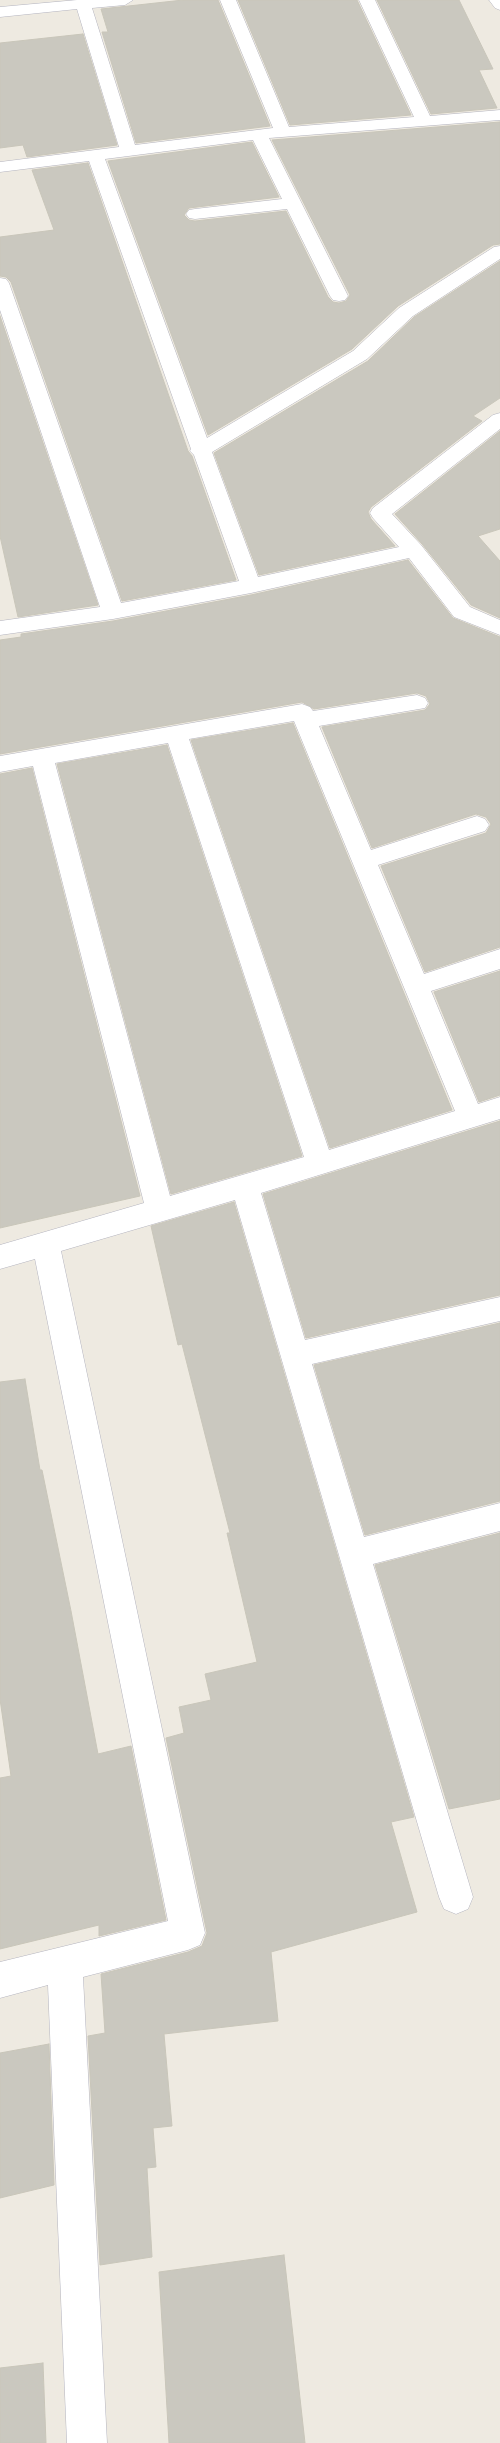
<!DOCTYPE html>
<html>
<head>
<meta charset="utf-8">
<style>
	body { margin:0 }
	canvas { display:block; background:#eeeae1 }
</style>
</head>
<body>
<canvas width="500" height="2443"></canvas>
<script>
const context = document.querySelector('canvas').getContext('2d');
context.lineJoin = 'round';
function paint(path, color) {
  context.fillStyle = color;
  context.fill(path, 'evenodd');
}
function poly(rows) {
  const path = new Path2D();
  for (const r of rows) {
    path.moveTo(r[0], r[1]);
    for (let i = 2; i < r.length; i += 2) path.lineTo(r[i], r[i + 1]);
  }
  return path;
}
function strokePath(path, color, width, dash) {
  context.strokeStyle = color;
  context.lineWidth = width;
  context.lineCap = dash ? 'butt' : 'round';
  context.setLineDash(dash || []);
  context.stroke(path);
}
const building = poly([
	[183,0,218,0,270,126,136,143,102,32,108,32,101,9,183,0],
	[238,0,357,0,411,115,290,125,238,0],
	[377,0,459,0,493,69,479,70,497,108,431,114,377,0],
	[83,34,117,145,27,157,23,145,0,148,0,43,83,34],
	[500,122,500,244,493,245,398,306,352,349,208,435,108,161,252,142,279,197,189,208,184,215,189,220,195,221,286,211,328,297,333,302,339,303,346,301,350,295,272,140,500,122],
	[88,163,188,451,192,456,236,580,122,601,11,282,6,277,0,276,0,237,54,230,32,170,88,163],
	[500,261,500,398,473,416,482,421,371,507,368,512,371,519,395,546,259,575,214,453,368,361,414,317,500,261],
	[0,316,98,605,18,617,0,536,0,316],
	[500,431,500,529,478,536,500,561,500,618,471,605,422,544,395,514,500,431],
	[408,560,453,618,500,637,500,947,425,972,381,866,486,833,491,824,486,817,476,814,372,848,322,727,425,710,430,704,426,696,417,693,314,709,302,702,0,754,0,640,21,637,21,634,113,621,251,595,408,560],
	[293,723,452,1110,330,1148,191,740,293,723],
	[167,745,302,1156,171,1194,57,764,167,745],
	[32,768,140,1196,0,1228,0,774,32,768],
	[500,971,500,1095,479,1102,434,992,500,971],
	[500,1121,500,1295,306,1338,263,1194,500,1121],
	[234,1202,414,1817,391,1822,417,1912,271,1952,278,2021,164,2034,172,2126,153,2128,156,2167,147,2168,152,2257,100,2265,88,2036,105,2033,101,1974,188,1952,202,1946,207,1933,166,1738,184,1733,179,1707,211,1700,205,1674,257,1662,227,1533,230,1533,182,1344,178,1345,173,1323,151,1226,234,1202],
	[500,1323,500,1501,365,1535,314,1365,500,1323],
	[25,1379,40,1470,42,1470,71,1611,98,1754,131,1746,166,1920,99,1936,99,1925,0,1949,0,1778,11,1776,0,1699,0,1382,25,1379],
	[500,1533,500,1799,449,1809,375,1565,500,1533],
	[49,2044,54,2185,0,2198,0,2053,49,2044],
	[284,2255,305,2443,169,2443,159,2272,284,2255],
	[43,2363,46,2443,0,2443,0,2368,43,2363]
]);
paint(building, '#cac8bf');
strokePath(building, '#c9c6ba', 1);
const minor = poly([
	[77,0,133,0,125,5,92,8,135,145,273,128,220,0,236,0,289,127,414,117,359,0,375,0,430,116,500,110,500,120,269,138,348,296,345,300,339,301,333,300,330,296,287,209,195,219,189,218,186,214,189,210,195,209,282,199,253,140,105,159,207,438,353,351,399,308,494,247,500,246,500,259,413,316,367,359,212,452,258,577,399,547,373,518,370,513,373,508,493,415,500,413,500,429,392,514,421,545,470,607,500,620,500,635,454,617,409,558,251,593,113,619,0,635,0,621,100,607,0,310,0,278,6,279,9,283,121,603,239,581,194,455,190,451,191,449,89,161,0,172,0,162,119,147,77,9,0,17,0,7,77,0],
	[489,0,500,0,500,10,495,8,489,0],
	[417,695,425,698,428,703,425,708,319,726,371,850,477,816,485,819,489,825,485,831,378,865,424,974,500,949,500,969,431,991,478,1104,500,1097,500,1119,261,1193,305,1340,500,1297,500,1321,312,1364,364,1537,500,1503,500,1531,373,1564,473,1897,468,1909,456,1914,444,1909,439,1897,235,1200,61,1251,205,1933,200,1945,188,1950,83,1977,107,2443,67,2443,48,1985,0,1998,0,1962,168,1921,35,1259,0,1269,0,1245,144,1203,33,766,0,772,0,756,302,704,310,707,313,711,417,695],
	[294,721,455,1111,329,1150,189,739,294,721],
	[168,743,304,1157,170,1196,55,763,168,743]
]);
strokePath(minor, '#b4b4bf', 1);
paint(minor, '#fff');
</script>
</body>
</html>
